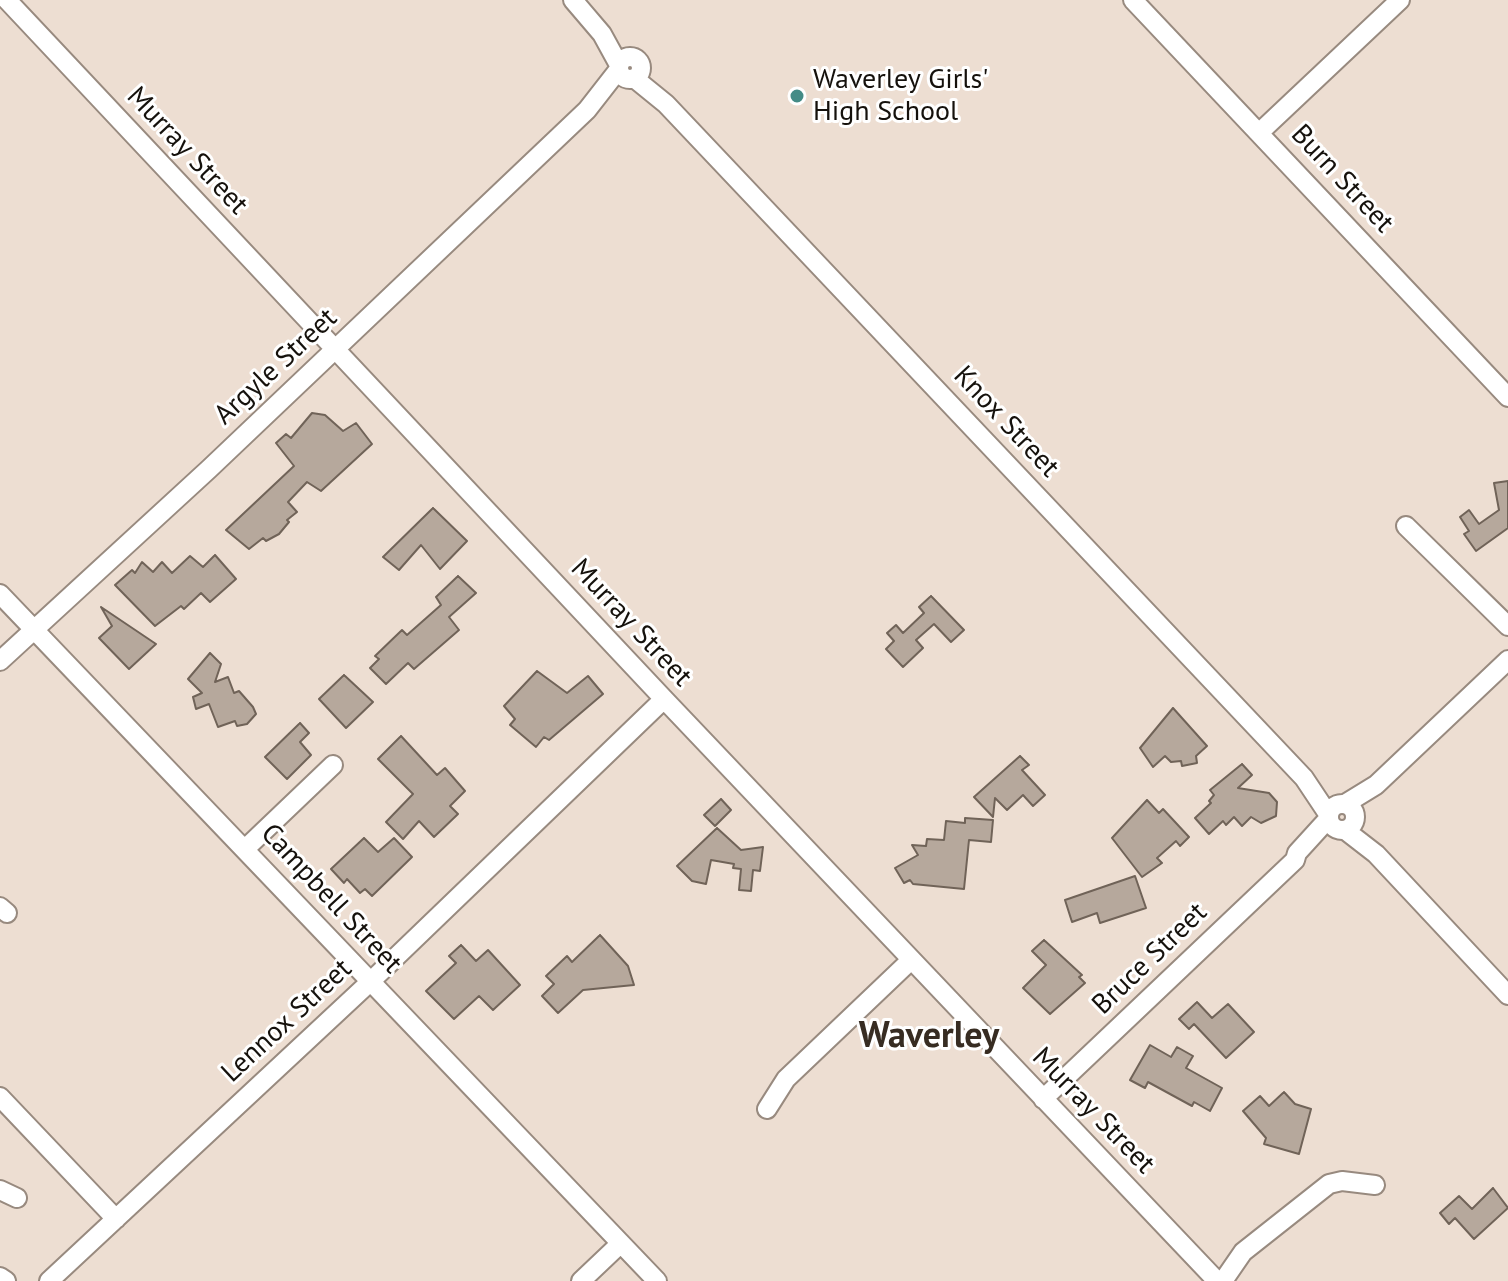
<!DOCTYPE html>
<html>
<head>
<meta charset="utf-8">
<style>
	body { margin:0 }
	canvas { display:block; background:#edded2 }
</style>
</head>
<body>
<canvas width="1508" height="1281"></canvas>
<script>
const context = document.querySelector('canvas').getContext('2d');
context.lineJoin = 'round';
function paint(path, color) {
  context.fillStyle = color;
  context.fill(path, 'evenodd');
}
function poly(rows) {
  const path = new Path2D();
  for (const r of rows) {
    if (r.length === 3) {
      path.moveTo(r[0] + r[2], r[1]);
      path.arc(r[0], r[1], r[2], 0, 2 * Math.PI);
      continue;
    }
    path.moveTo(r[0], r[1]);
    for (let i = 2; i < r.length; i += 2) path.lineTo(r[i], r[i + 1]);
  }
  return path;
}
function strokePath(path, color, width, dash) {
  context.strokeStyle = color;
  context.lineWidth = width;
  context.lineCap = dash ? 'butt' : 'round';
  context.setLineDash(dash || []);
  context.stroke(path);
}
function write(font, color, halo, rows, align = 'center') {
  context.font = font + ' "PT Sans",sans-serif';
  context.lineWidth = 6;
  context.setLineDash([]);
  context.textBaseline = 'middle';
  context.strokeStyle = halo;
  context.fillStyle = color;
  for (const [text, x, y, turn = 0] of rows) {
    context.save();
    context.translate(x, y);
    context.rotate((+turn || 0) * Math.PI / 180);
    context.textAlign = isNaN(turn) ? turn : align;
    if (halo) context.strokeText(text, 0, 0);
    context.fillText(text, 0, 0);
    context.restore();
  }
}
const building = poly([
	[312,413,325,415,343,431,356,423,372,444,321,491,307,482,288,502,297,512,287,520,289,522,279,534,266,541,263,538,249,549,226,530,294,466,276,443,286,434,291,438,312,413],
	[1508,481,1508,528,1476,551,1464,534,1469,531,1460,517,1469,510,1479,524,1499,510,1494,483,1508,481],
	[433,508,467,541,440,569,421,545,399,570,383,557,433,508],
	[215,555,236,579,210,602,201,593,184,609,181,606,155,626,115,585,132,570,135,573,142,562,153,572,162,562,172,573,190,556,203,567,215,555],
	[458,576,476,593,449,617,459,630,414,669,408,663,386,684,370,668,379,659,375,656,402,630,407,635,441,605,436,597,458,576],
	[931,596,964,630,951,642,934,624,916,640,923,648,903,667,886,649,894,641,887,633,896,625,903,633,924,613,919,607,931,596],
	[101,607,156,644,129,669,99,638,112,626,101,607],
	[210,653,221,664,215,682,228,677,234,693,239,691,253,707,256,714,247,724,237,726,235,721,218,727,209,704,196,709,193,697,202,693,188,679,210,653],
	[537,671,567,693,588,676,603,694,549,740,544,737,536,747,510,725,515,719,504,706,537,671],
	[344,675,373,702,346,728,319,699,344,675],
	[1173,708,1207,746,1196,756,1197,763,1182,766,1181,761,1171,762,1165,756,1153,767,1140,748,1173,708],
	[300,723,309,733,300,742,311,755,287,779,265,757,300,723],
	[401,736,437,775,445,768,465,791,450,806,458,814,434,837,419,821,403,839,386,822,413,794,378,759,401,736],
	[1020,756,1029,765,1022,770,1045,795,1033,806,1023,795,1007,810,995,798,993,817,974,797,1020,756],
	[1242,764,1252,775,1238,788,1269,793,1277,802,1276,816,1261,823,1251,817,1242,826,1234,817,1226,825,1223,821,1209,834,1195,818,1211,803,1209,801,1214,795,1210,790,1242,764],
	[721,799,731,810,715,826,704,815,721,799],
	[1147,800,1159,813,1163,809,1189,837,1180,846,1176,841,1157,858,1162,863,1142,877,1112,838,1147,800],
	[965,818,993,820,991,842,969,840,964,889,913,884,910,880,904,883,895,868,918,855,912,845,926,846,927,839,944,840,946,821,965,823,965,818],
	[717,828,741,850,763,847,760,871,753,870,751,891,739,890,741,869,733,868,734,864,711,860,706,884,692,881,677,866,717,828],
	[364,838,378,852,394,838,412,857,372,896,365,889,360,893,347,879,344,883,331,869,364,838],
	[1135,876,1146,908,1100,923,1097,913,1072,922,1065,900,1135,876],
	[600,935,628,966,634,985,583,990,558,1013,542,996,554,984,546,976,567,956,572,962,600,935],
	[1044,940,1082,975,1079,977,1085,983,1050,1014,1023,988,1046,965,1032,951,1044,940],
	[461,945,476,961,488,950,520,985,493,1010,479,996,454,1019,426,991,456,963,449,956,461,945],
	[1197,1002,1212,1018,1228,1004,1254,1032,1226,1058,1194,1024,1189,1029,1179,1019,1197,1002],
	[1150,1045,1171,1057,1177,1047,1193,1056,1186,1068,1222,1088,1210,1111,1194,1102,1192,1106,1148,1082,1145,1088,1130,1080,1150,1045],
	[1284,1092,1295,1104,1311,1109,1299,1154,1264,1144,1266,1138,1243,1111,1260,1096,1269,1106,1284,1092],
	[1493,1188,1508,1208,1474,1239,1455,1218,1449,1224,1440,1213,1459,1196,1472,1209,1493,1188]
]);
paint(building, '#b6a89c');
strokePath(building, '#706358', 2);
const minor = poly([
	[7,0,664,699,1217,1281],
	[573,0,602,34,619,65],
	[1133,0,1508,397],
	[630,68,11],
	[634,78,666,104,1304,778,1328,814],
	[1260,132,1400,0],
	[1406,526,1508,626],
	[0,594,657,1281],
	[0,661,209,469,587,110,619,69],
	[1342,817,13],
	[1345,804,1376,785,1508,660],
	[1345,830,1376,854,1508,995],
	[245,849,333,765],
	[0,907,7,913],
	[0,1097,116,1219],
	[1043,1099,1295,860,1297,853,1328,819],
	[767,1109,786,1079,911,960],
	[0,1190,17,1198],
	[0,1277,6,1281],
	[49,1281,370,982,664,699],
	[581,1281,620,1244],
	[1223,1281,1243,1252,1329,1184,1342,1181,1375,1185]
]);
strokePath(minor, '#988a7f', 22);
strokePath(minor, '#fff', 18);
for (const [x, y, r, color] of [
	[797,96,8,"#448b86"]
]) {
  const dot = new Path2D();
  dot.arc(x, y, r, 0, 2 * Math.PI);
  context.fillStyle = color;
  context.fill(dot);
  strokePath(dot, '#fff', 3);
}
write('28px', '#15110c', '#fff', [
	["Waverley Girls'",813,80],
	["High School",813,112]
], 'left');
write('28px', '#15110c', '#fff', [
	["Murray Street",187,151,47],
	["Burn Street",1342,179,47],
	["Argyle Street",276,367,-43],
	["Knox Street",1006,422,47],
	["Murray Street",631,623,47],
	["Campbell Street",331,899,47],
	["Bruce Street",1150,959,-44],
	["Lennox Street",287,1021,-43],
	["Murray Street",1093,1111,46]
]);
write('bold 36px', '#372c22', '#fff', [
	["Waverley",929,1037]
]);
</script>
</body>
</html>
